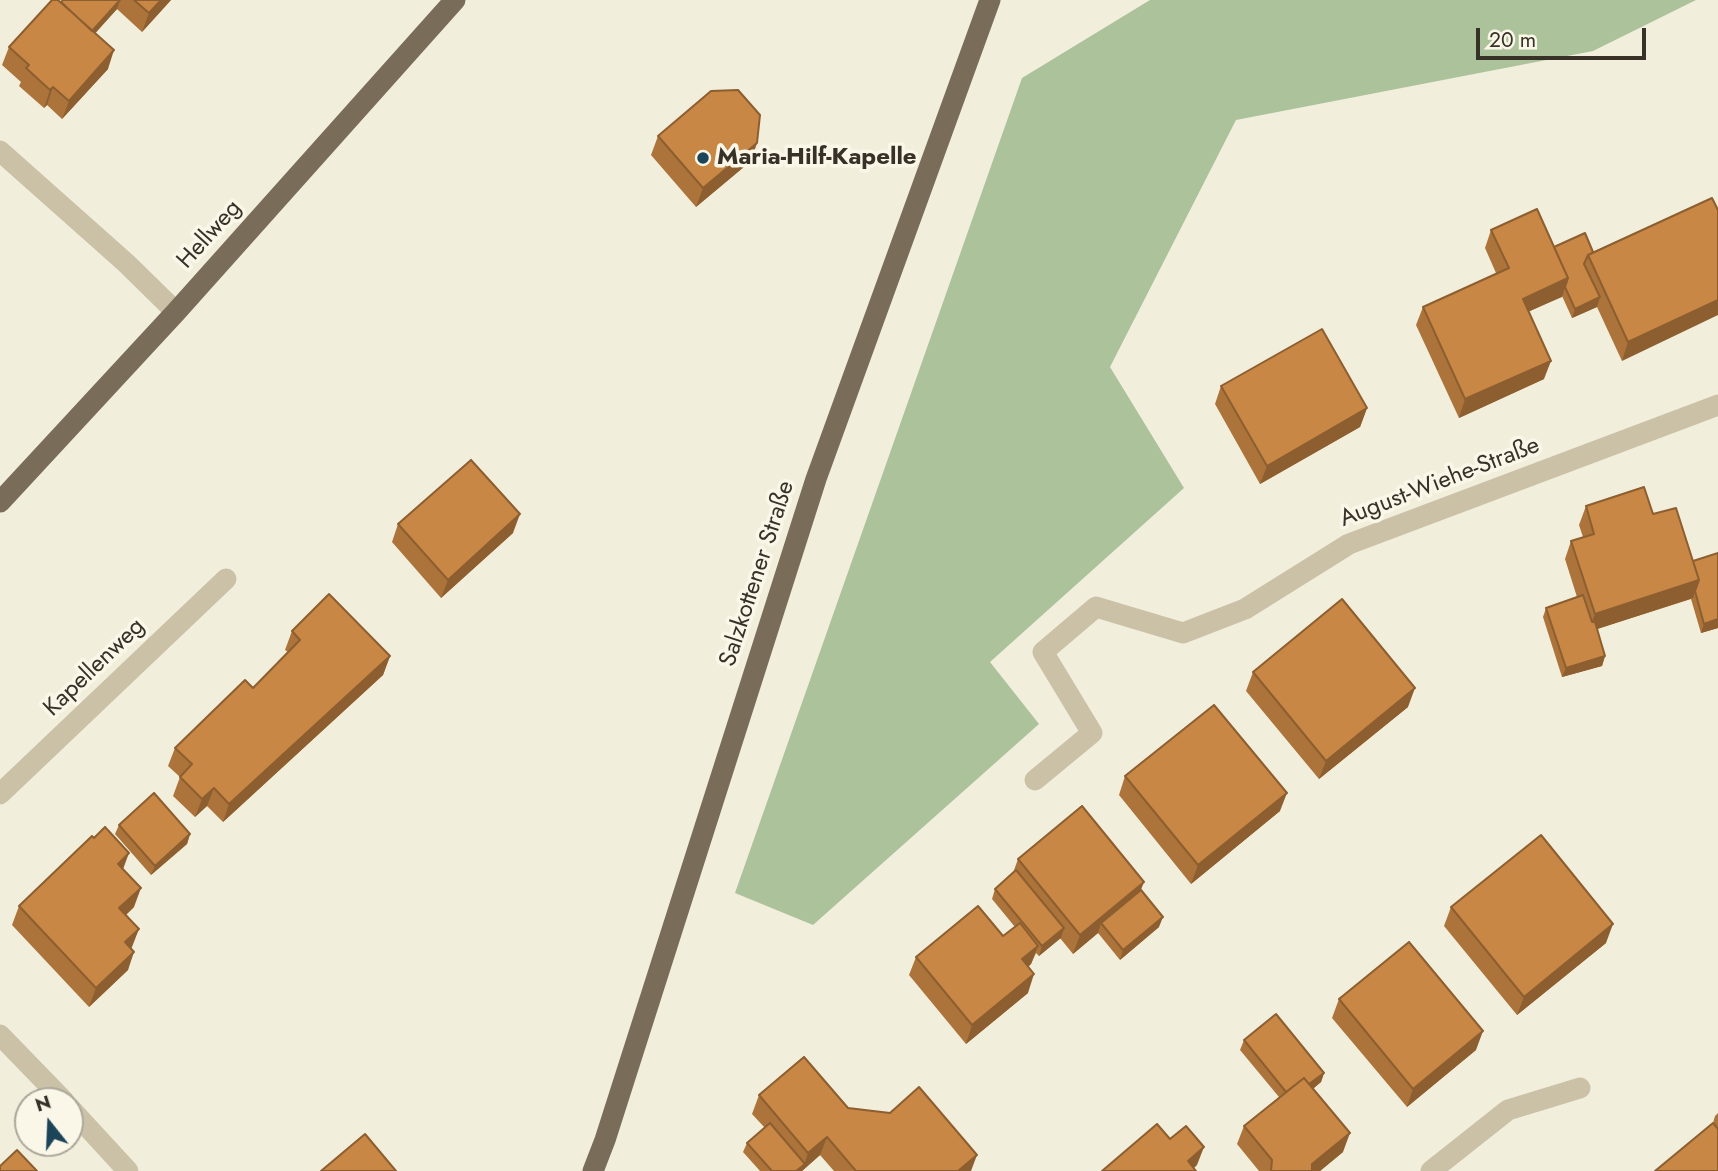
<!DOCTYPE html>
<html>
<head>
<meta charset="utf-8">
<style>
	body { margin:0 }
	#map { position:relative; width:1718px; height:1171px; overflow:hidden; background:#f2eedc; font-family:Jost,sans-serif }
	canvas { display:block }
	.north { position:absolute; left:14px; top:1087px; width:70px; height:70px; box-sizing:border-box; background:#faf6e8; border:2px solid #aca79b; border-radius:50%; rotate:342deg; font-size:19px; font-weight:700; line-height:28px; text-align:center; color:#373128 }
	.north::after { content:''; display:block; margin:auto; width:24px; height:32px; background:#1d4559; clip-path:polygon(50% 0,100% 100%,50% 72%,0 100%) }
	.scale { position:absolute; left:1476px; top:28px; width:170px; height:32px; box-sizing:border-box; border:4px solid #373128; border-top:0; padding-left:9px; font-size:21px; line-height:24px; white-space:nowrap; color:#373128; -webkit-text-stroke:5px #faf6e8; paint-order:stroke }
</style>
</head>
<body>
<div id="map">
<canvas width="1718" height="1171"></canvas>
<div class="north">N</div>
<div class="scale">20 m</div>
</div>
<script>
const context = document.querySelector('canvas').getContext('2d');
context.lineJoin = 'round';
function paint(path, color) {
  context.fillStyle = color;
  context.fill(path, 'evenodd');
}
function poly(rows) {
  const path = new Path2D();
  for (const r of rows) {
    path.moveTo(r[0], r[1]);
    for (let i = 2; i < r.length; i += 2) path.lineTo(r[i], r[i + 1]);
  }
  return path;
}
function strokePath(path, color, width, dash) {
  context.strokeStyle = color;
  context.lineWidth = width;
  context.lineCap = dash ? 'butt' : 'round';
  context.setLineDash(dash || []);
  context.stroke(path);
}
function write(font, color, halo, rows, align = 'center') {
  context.font = font + ' Jost,sans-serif';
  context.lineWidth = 7;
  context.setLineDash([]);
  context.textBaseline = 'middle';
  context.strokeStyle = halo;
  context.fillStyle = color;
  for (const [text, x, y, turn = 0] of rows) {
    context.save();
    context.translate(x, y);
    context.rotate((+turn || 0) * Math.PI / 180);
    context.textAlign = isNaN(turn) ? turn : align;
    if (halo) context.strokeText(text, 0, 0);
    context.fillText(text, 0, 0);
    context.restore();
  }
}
paint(poly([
	[1150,0,1696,0,1593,51,1236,120,1110,367,1184,488,990,662,1039,724,813,925,735,893,1022,78]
]), '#abc29b');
strokePath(poly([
	[0,151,126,263,176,312],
	[1035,780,1092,733,1043,652,1096,607,1183,633,1245,609,1349,544,1718,405],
	[0,794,226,579],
	[0,1035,64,1101],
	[70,1108,128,1171],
	[1431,1171,1508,1110,1580,1088]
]), '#cbc1a7', 21);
strokePath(poly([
	[0,502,176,312,455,0],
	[593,1171,605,1140,816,479,990,0]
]), '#796c59', 21);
paint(poly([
	[63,0,171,0,142,32,117,9,95,33,108,69,62,119,47,105,44,108,19,86,21,82,2,65,9,47],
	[658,136,751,161,696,207,651,155],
	[1712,198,1622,361,1597,307,1572,318,1562,296,1528,312,1544,379,1459,418,1416,325,1423,307,1496,273,1485,248,1491,230,1554,247,1593,252],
	[1221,386,1367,408,1360,427,1260,484,1215,404],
	[1586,506,1653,514,1693,561,1718,553,1718,628,1701,633,1691,599,1597,629,1605,656,1602,666,1562,677,1543,617,1546,608,1577,597,1565,559,1571,541,1583,537,1579,525],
	[398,524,513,533,441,598,392,542],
	[292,631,390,656,383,675,223,822,207,806,195,817,173,796,180,777,168,766,175,748,253,688,288,652,285,650],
	[1253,672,1408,707,1319,779,1246,691],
	[1125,776,1280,811,1191,884,1119,795],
	[119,825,190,834,187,844,151,875,115,834],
	[1018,859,1141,890,1159,927,1120,960,1098,933,1073,954,1060,938,1039,956,1036,953,1031,964,1028,967,1028,993,966,1044,909,975,916,957,1003,936,1015,927,992,899,995,889,1013,873],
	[123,869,134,907,126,915,132,947,131,948,128,970,89,1007,12,925,19,906],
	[1451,907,1606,943,1517,1015,1444,926],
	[1339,999,1476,1050,1407,1107,1332,1018],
	[1244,1040,1324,1073,1321,1082,1313,1089,1343,1152,1320,1171,1259,1171,1237,1144,1244,1126,1279,1097,1240,1050],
	[759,1095,848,1108,971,1171,834,1171,820,1155,802,1171,760,1171,743,1152,747,1143,765,1128,752,1114],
	[1718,1113,1718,1171,1713,1123,1715,1116]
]), '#ac743a');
paint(poly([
	[120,0,117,9,83,47,87,37],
	[161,0,171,0,142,32,149,13],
	[114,50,108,69,62,119,69,101],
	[53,87,47,105,44,108,50,90],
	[757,143,751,161,696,207,703,188],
	[1568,278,1562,297,1516,317,1523,299],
	[1600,297,1597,307,1572,318,1575,309],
	[1718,300,1718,315,1622,361,1628,342],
	[1551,361,1544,379,1459,418,1465,399],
	[1367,408,1360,427,1260,484,1267,466],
	[520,514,513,533,441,598,448,580],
	[1699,580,1693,598,1588,632,1595,614],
	[1718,619,1718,628,1701,633,1704,624],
	[390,656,383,675,223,822,229,804],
	[1605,656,1602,666,1562,677,1566,668],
	[1415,688,1408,707,1319,779,1326,761],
	[214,788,207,806,195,817,202,799],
	[1287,793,1280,811,1191,884,1198,865],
	[190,834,187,844,151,875,155,866],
	[129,853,122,872,118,864],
	[1144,882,1137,900,1101,923,1098,933,1073,954,1080,935],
	[141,888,134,907,113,927,119,908],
	[1163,917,1159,927,1120,960,1123,950],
	[1613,924,1606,943,1517,1015,1524,997],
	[1064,928,1061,938,1039,956,1042,946],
	[139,929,132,947,118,961,125,942],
	[1038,946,1031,964,1015,978,1022,959],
	[134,952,128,970,89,1007,96,988],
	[1034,974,1028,993,966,1044,972,1025],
	[1483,1031,1476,1050,1407,1107,1413,1089],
	[1324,1073,1321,1082,1300,1099,1303,1089],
	[1350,1133,1343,1152,1320,1171,1310,1171,1312,1164],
	[827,1137,820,1155,802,1171,796,1171,804,1165,808,1153],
	[1204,1147,1197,1165,1191,1171,1188,1161],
	[977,1155,971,1171,958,1171]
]), '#8c5e30');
const building = poly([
	[52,0,58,0,114,50,69,101,53,87,50,90,26,68,29,65,9,47,52,0],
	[63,0,120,0,92,31,61,2,63,0],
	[134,0,161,0,149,13,134,0],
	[738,90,760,115,757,143,703,188,658,136,711,91,738,90],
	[1712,198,1718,210,1718,300,1628,342,1588,255,1712,198],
	[1537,209,1568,278,1523,299,1551,361,1465,399,1423,307,1509,268,1491,230,1537,209],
	[1585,233,1593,252,1588,255,1584,264,1600,297,1575,309,1565,287,1568,278,1554,247,1585,233],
	[1322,329,1367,408,1267,466,1221,386,1322,329],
	[471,460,520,514,448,580,398,524,471,460],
	[1644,487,1653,514,1676,508,1699,580,1595,614,1571,541,1594,534,1586,506,1644,487],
	[1718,553,1718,619,1704,624,1695,591,1699,580,1693,561,1718,553],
	[329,594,390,656,229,804,214,788,202,799,180,777,192,764,175,748,245,680,253,688,300,640,292,631,329,594],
	[1583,595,1592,622,1595,622,1605,656,1566,668,1546,608,1583,595],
	[1342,599,1415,688,1326,761,1253,672,1342,599],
	[1214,705,1287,793,1198,865,1125,776,1214,705],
	[154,793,190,834,155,866,119,825,154,793],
	[1082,806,1144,882,1080,935,1018,859,1082,806],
	[105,827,129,853,118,864,141,888,119,908,139,929,125,942,134,952,96,988,19,906,92,836,94,838,105,827],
	[1541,835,1613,924,1524,997,1451,907,1541,835],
	[1016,870,1064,928,1042,946,995,889,1016,870],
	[1141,890,1163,917,1123,950,1101,923,1141,890],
	[978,906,1003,936,1020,923,1038,946,1022,959,1034,974,972,1025,916,957,978,906],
	[1409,942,1483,1031,1413,1089,1339,999,1409,942],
	[1276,1014,1324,1073,1309,1084,1304,1078,1286,1092,1244,1040,1276,1014],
	[804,1057,848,1108,890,1113,919,1087,977,1155,958,1171,856,1171,827,1137,808,1153,759,1095,804,1057],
	[1304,1078,1350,1133,1312,1164,1312,1171,1271,1171,1272,1160,1244,1126,1304,1078],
	[770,1123,805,1164,796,1171,772,1171,747,1143,770,1123],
	[1713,1123,1718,1129,1718,1171,1655,1171,1713,1123],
	[1157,1124,1170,1139,1186,1126,1204,1147,1188,1161,1196,1171,1102,1171,1157,1124],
	[365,1134,396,1171,321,1171,365,1134],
	[17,1150,37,1171,0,1171,0,1166,17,1150]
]);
paint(building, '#c88744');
strokePath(building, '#8c5e30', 2);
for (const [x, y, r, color] of [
	[703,158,7,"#1d4559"]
]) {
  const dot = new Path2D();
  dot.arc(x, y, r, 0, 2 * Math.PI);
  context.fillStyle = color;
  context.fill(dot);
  strokePath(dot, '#faf6e8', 2.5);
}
write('bold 24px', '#373128', '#faf6e8', [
	["Maria-Hilf-Kapelle",717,158]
], 'left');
write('24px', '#373128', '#faf6e8', [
	["Hellweg",210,235,-48],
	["August-Wiehe-Straße",1440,483,-21],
	["Salzkottener Straße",758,574,-72],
	["Kapellenweg",95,668,-44]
]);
</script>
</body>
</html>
